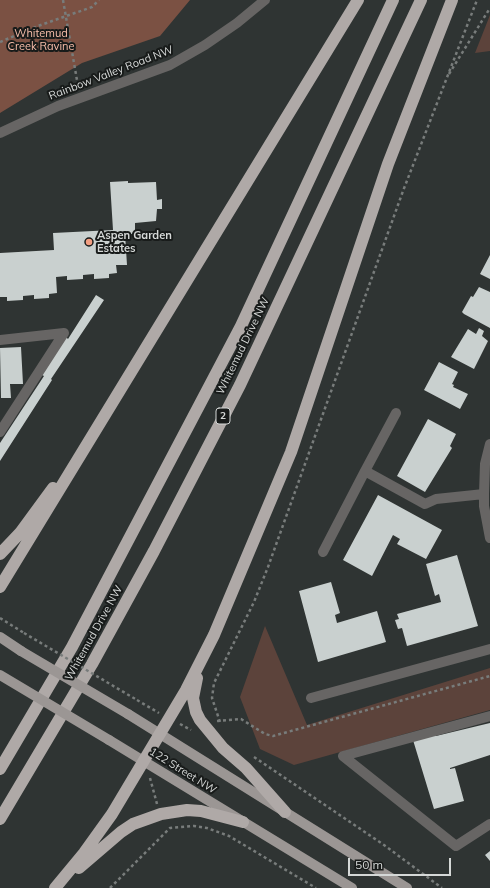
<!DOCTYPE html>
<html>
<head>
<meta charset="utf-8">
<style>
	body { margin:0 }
	#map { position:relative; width:490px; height:888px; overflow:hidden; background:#2f3433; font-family:Mulish,sans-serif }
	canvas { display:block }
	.scale { position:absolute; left:348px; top:858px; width:103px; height:18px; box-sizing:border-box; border:2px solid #d5d8d7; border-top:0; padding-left:5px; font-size:12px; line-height:14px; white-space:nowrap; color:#d5d8d7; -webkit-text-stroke:3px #181b1a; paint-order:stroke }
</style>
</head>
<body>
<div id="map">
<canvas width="490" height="888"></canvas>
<div class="scale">50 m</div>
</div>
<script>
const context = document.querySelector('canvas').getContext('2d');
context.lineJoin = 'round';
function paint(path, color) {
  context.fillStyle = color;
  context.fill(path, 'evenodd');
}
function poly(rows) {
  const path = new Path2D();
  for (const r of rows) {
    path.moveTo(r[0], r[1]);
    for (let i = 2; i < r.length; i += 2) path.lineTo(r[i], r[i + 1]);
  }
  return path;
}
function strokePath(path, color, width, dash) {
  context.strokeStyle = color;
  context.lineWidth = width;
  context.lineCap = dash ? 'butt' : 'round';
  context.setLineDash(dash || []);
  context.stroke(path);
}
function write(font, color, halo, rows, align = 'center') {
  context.font = font + ' Mulish,sans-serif';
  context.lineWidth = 4;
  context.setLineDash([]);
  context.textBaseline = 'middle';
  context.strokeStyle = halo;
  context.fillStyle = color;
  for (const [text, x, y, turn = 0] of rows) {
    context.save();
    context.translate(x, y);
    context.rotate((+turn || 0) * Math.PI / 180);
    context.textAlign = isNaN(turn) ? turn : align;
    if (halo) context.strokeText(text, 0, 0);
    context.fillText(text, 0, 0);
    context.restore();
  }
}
paint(poly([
	[490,15,490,51,475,53],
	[265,626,307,725,490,668,490,710,294,765,260,749,240,697]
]), '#5c433b');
paint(poly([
	[0,0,190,0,160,36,82,63,0,113]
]), '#7b5143');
paint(poly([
	[128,181,128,183,156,182,157,200,162,199,162,209,157,209,156,221,135,223,135,234,125,234,127,265,116,265,117,273,109,274,109,278,94,279,94,274,83,275,83,279,67,280,67,276,56,277,57,293,49,294,49,298,34,299,34,295,23,296,23,300,7,301,7,297,0,297,0,253,54,250,53,233,113,230,110,182],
	[490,255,490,279,480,274],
	[479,287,490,292,490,328,464,314,462,312,471,296,473,297],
	[96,295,104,300,51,379,52,380,0,461,0,443,44,376,42,375,66,337,68,339],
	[479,328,484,331,482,336,488,341,474,369,451,357,468,329,476,334],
	[21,347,23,384,10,384,11,398,1,398,0,348],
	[439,362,458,372,452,384,454,385,453,387,468,394,460,409,424,390],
	[428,419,456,434,450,446,452,448,425,492,397,476],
	[378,495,442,530,426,559,397,544,400,539,393,535,372,576,343,560],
	[457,555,478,626,407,646,402,628,398,629,395,620,399,619,397,614,441,602,439,594,435,596,426,564],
	[331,582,340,613,335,615,337,623,377,611,386,642,318,662,299,591],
	[490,723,490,755,450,768,450,769,455,768,464,801,434,809,413,740,436,733,436,736],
	[490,851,490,861,485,855]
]), '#c9d0cf');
strokePath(poly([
	[63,0,78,86],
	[0,42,38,26,92,7,99,0],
	[449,74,490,8],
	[0,618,24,633],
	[137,700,159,713],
	[217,721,241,719,265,734,273,736,490,676],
	[220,722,212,698,214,683,254,602,268,567,403,191,477,0],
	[180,724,191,730],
	[254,757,384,845,442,888],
	[150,778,157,804],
	[110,888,170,828,194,826,207,828,229,836,316,888]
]), '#787c7b', 2.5, [3, 3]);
strokePath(poly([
	[0,133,58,106,170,65,205,45,237,23,265,0],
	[0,340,64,333,0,432],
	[490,444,485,464,484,494,484,506,490,538],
	[365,471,396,413],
	[323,552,365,471,425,504,436,499,484,494],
	[311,698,490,649],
	[490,716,343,756,456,846,490,824]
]), '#676564', 10);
strokePath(poly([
	[0,637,21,651],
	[128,714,407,888],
	[109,740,352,888]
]), '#9b9694', 10);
strokePath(poly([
	[0,554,20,533,53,488],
	[0,587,358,0],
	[197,678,193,698,196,712,200,720,223,748,246,768,285,812],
	[0,769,72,647,241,326,393,0],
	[0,819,92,664,154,551,240,385,421,0],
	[79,868,121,832,133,824,161,814,187,810,201,811,243,822],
	[55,888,84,853,112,814,186,690,214,635,291,452,388,164,452,0]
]), '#afa9a7', 12);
strokePath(poly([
	[24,633,137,700]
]), '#787c7b', 2.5, [3, 3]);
strokePath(poly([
	[21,651,128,714],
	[0,675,109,740]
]), '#9b9694', 10);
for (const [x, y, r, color] of [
	[89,242,4,"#f39f83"]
]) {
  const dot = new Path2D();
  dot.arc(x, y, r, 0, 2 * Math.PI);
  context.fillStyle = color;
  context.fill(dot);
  strokePath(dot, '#181b1a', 1.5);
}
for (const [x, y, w] of [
	[223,416,14]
]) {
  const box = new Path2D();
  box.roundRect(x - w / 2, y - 8, w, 16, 3);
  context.fillStyle = '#181b1a';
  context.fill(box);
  strokePath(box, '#d5d8d7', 1);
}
write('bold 10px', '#d5d8d7', null, [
	["2",223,416]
]);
write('11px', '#f8beaa', '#181b1a', [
	["Whitemud",41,34],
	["Creek Ravine",41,47]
]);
write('11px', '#d5d8d7', '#181b1a', [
	["Rainbow Valley Road NW",111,73,-21],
	["Whitemud Drive NW",243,346,-64],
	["Whitemud Drive NW",94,633,-61],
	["122 Street NW",183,771,32]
]);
write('bold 11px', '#d5d8d7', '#181b1a', [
	["Aspen Garden",97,236],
	["Estates",97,249]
], 'left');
</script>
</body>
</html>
